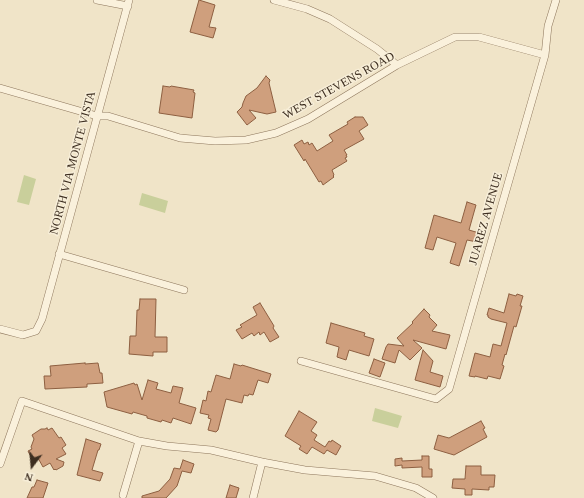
<!DOCTYPE html>
<html>
<head>
<meta charset="utf-8">
<style>
	body { margin:0 }
	#map { position:relative; width:584px; height:498px; overflow:hidden; background:#f0e4c8; font-family:"Times New Roman",serif }
	canvas { display:block }
	.north { position:absolute; left:12px; top:446px; width:40px; height:40px; -webkit-text-stroke:3px #f7eed8; paint-order:stroke; rotate:196deg; font-size:11px; font-weight:700; line-height:16px; text-align:center; color:#3d2e20 }
	.north::after { content:''; display:block; margin:auto; width:14px; height:18px; background:#3d2e20; clip-path:polygon(50% 0,100% 100%,50% 72%,0 100%) }
</style>
</head>
<body>
<div id="map">
<canvas width="584" height="498"></canvas>
<div class="north">N</div>
</div>
<script>
const context = document.querySelector('canvas').getContext('2d');
context.lineJoin = 'round';
function paint(path, color) {
  context.fillStyle = color;
  context.fill(path, 'evenodd');
}
function poly(rows) {
  const path = new Path2D();
  for (const r of rows) {
    path.moveTo(r[0], r[1]);
    for (let i = 2; i < r.length; i += 2) path.lineTo(r[i], r[i + 1]);
  }
  return path;
}
function strokePath(path, color, width, dash) {
  context.strokeStyle = color;
  context.lineWidth = width;
  context.lineCap = dash ? 'butt' : 'round';
  context.setLineDash(dash || []);
  context.stroke(path);
}
function write(font, color, halo, rows, align = 'center') {
  context.font = font + ' "Times New Roman",serif';
  context.lineWidth = 3;
  context.setLineDash([]);
  context.textBaseline = 'middle';
  context.strokeStyle = halo;
  context.fillStyle = color;
  for (const [text, x, y, turn = 0] of rows) {
    context.save();
    context.translate(x, y);
    context.rotate((+turn || 0) * Math.PI / 180);
    context.textAlign = isNaN(turn) ? turn : align;
    if (halo) context.strokeText(text, 0, 0);
    context.fillText(text, 0, 0);
    context.restore();
  }
}
paint(poly([
	[24,175,36,179,29,205,17,202],
	[142,193,168,201,165,213,139,205],
	[375,408,402,416,398,428,372,421]
]), '#c9cf9b');
const building = poly([
	[199,0,215,5,209,27,216,28,213,38,190,32,199,0],
	[266,76,270,80,269,83,276,112,267,114,249,110,256,118,247,125,237,112,242,107,243,103,246,96,257,88,266,76],
	[163,86,170,87,171,86,194,90,193,92,195,93,192,118,159,113,163,86],
	[355,117,363,117,368,125,359,131,364,139,344,150,347,155,346,155,347,157,345,158,347,161,332,170,334,175,333,176,334,177,323,185,321,181,319,182,305,159,304,161,294,145,302,140,304,144,308,142,309,145,312,143,317,151,333,141,329,135,348,124,347,122,355,117],
	[467,202,476,205,469,230,479,233,477,242,467,240,459,266,450,263,456,243,437,237,433,250,425,248,434,215,461,223,467,202],
	[509,294,516,296,517,294,523,296,520,306,522,306,516,327,514,326,506,355,505,354,502,365,504,366,500,379,488,376,487,379,475,376,475,377,469,376,475,353,490,357,493,344,501,346,507,323,491,319,488,317,488,315,487,315,489,308,504,313,509,294],
	[140,299,156,299,155,337,167,337,167,352,153,352,153,356,129,354,130,336,136,336,137,310,139,310,140,299],
	[260,303,274,326,273,328,279,337,270,342,264,332,260,335,259,332,254,336,252,333,242,339,236,330,242,327,240,325,257,315,253,307,260,303],
	[424,309,430,315,429,317,437,325,432,331,450,335,446,349,413,340,422,348,410,360,399,350,395,363,382,359,386,347,388,344,404,346,397,338,413,323,412,322,424,309],
	[331,323,365,333,364,336,374,339,369,356,349,350,346,360,337,357,339,347,326,343,331,323],
	[423,350,433,361,430,372,443,376,440,387,415,380,423,350],
	[374,359,385,363,380,377,369,373,374,359],
	[85,363,85,364,98,363,100,373,102,373,103,383,87,384,87,387,45,389,44,376,51,376,50,366,85,363],
	[234,364,241,366,242,365,271,374,268,383,258,380,253,395,249,394,248,396,244,395,242,403,226,399,218,430,216,432,208,430,211,419,208,418,209,415,200,413,203,400,206,401,208,391,211,392,216,375,230,379,234,364],
	[148,380,158,383,156,389,171,393,173,386,183,388,179,403,196,408,191,424,173,418,171,423,162,420,161,422,147,418,147,416,133,412,132,414,107,407,104,392,134,383,135,385,137,384,142,400,148,380],
	[299,411,317,422,311,431,317,435,314,440,325,447,329,441,331,442,332,440,341,446,336,455,327,450,324,454,312,447,307,454,299,449,301,446,285,436,299,411],
	[481,421,485,428,483,429,487,437,454,455,434,449,438,435,449,438,481,421],
	[47,428,48,430,52,428,59,438,61,437,66,445,62,448,66,454,56,459,64,462,63,466,56,470,55,469,54,470,50,463,43,467,38,458,33,461,28,451,32,449,31,447,34,439,32,435,41,429,45,429,47,428],
	[86,439,101,444,99,450,98,450,92,470,103,473,100,481,77,475,86,439],
	[422,456,429,456,429,469,432,469,432,477,422,477,422,467,402,468,402,465,395,466,395,459,402,458,402,461,422,460,422,456],
	[183,460,194,464,191,473,182,471,177,486,166,498,142,498,142,496,159,491,170,479,174,468,180,469,183,460],
	[466,466,481,466,481,475,495,475,494,487,489,487,489,490,472,489,472,495,465,495,465,489,452,488,453,479,465,479,466,466],
	[37,480,48,483,43,498,27,498,32,487,34,487,37,480],
	[230,485,239,488,236,498,226,498,230,485]
]);
paint(building, '#cf9f7d');
strokePath(building, '#8d5f41', 1);
const street = poly([
	[97,0,128,6],
	[274,0,307,9,330,19,377,49,397,65],
	[0,88,97,116,108,116,180,138,215,141,246,140,276,133,308,119,397,65,455,37,479,37,545,55],
	[59,254,184,290],
	[0,329,23,335,36,331,42,319,129,0],
	[301,361,436,399,449,389,545,55,548,26,556,0],
	[0,464,22,401,139,441,167,446,211,450,262,462,305,470,375,476,416,488,433,498],
	[123,495,139,441],
	[253,498,262,462]
]);
strokePath(street, '#8d765c', 8);
strokePath(street, '#faf1dc', 7);
write('12px', '#3d2e20', '#f7eed8', [
	["WEST STEVENS ROAD",339,86,-29],
	["NORTH VIA MONTE VISTA",73,163,-75],
	["JUAREZ AVENUE",486,219,-74]
]);
</script>
</body>
</html>
